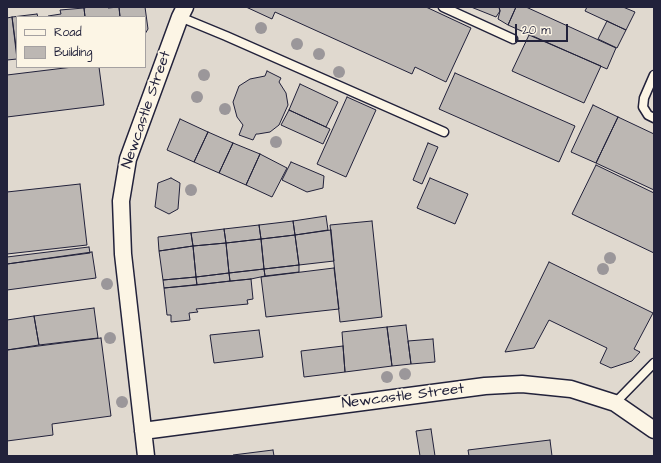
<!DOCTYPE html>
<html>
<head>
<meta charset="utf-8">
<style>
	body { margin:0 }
	#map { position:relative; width:661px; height:463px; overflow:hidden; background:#efe8db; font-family:"Architects Daughter",sans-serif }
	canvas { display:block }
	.frame { position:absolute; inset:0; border:8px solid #22223b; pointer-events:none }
	.legend { position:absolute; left:16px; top:16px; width:130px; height:52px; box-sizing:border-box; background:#fcf5e5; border:1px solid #a5a1a1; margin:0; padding:5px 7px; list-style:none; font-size:12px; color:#22223b }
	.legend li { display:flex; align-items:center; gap:8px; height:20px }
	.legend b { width:20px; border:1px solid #a5a1a1 }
	.scale { position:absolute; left:515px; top:24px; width:53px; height:18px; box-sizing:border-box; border:2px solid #22223b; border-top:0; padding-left:5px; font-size:12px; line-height:14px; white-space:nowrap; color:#22223b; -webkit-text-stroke:3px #fcf5e5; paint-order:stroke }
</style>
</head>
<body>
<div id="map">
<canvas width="661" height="463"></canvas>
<div class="frame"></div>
<ul class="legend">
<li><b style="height:5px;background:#fcf5e5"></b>Road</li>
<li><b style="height:11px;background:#bcb7b3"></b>Building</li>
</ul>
<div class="scale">20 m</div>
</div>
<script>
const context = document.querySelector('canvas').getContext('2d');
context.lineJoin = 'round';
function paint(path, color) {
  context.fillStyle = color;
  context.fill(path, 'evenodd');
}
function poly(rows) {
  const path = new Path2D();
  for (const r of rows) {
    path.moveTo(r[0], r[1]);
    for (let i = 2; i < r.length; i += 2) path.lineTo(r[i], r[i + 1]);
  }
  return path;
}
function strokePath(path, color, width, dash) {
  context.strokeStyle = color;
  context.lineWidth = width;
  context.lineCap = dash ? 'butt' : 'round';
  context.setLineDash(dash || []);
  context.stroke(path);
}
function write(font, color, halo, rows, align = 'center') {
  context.font = font + ' "Architects Daughter",sans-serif';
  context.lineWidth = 4;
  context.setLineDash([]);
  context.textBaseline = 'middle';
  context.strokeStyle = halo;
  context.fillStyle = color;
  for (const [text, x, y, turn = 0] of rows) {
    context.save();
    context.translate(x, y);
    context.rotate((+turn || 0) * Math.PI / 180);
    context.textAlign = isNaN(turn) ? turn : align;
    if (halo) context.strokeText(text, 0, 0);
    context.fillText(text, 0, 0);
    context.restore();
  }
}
paint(poly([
	[7,7,654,7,654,456,7,456],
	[17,17,145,17,145,67,17,67]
]), '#e0d9cf');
const building = poly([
	[89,7,108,7,108,8,119,7,120,17,85,17,84,8,89,7],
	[119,7,145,7,148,29,145,34,145,17,120,17,119,7],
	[246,7,426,7,471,28,446,82,415,67,412,74,275,12,272,19,246,7],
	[471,7,499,7,500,11,496,17,471,7],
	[499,7,516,7,508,25,498,19,500,11,499,7],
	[516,7,526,7,616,48,607,69,508,25,516,7],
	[587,7,623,7,635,12,626,30,585,11,587,7],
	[84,8,85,17,48,17,48,16,61,14,60,10,84,8],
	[37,14,38,17,17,17,17,54,12,17,37,14],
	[12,17,17,59,7,60,7,18,12,17],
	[607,21,626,30,617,48,598,39,607,21],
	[529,35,601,66,584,103,512,71,529,35],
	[73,67,99,67,104,105,7,117,7,75,73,67],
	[267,71,281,78,279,82,286,93,288,105,279,125,270,132,258,134,256,134,253,140,239,135,243,125,237,117,233,102,239,86,250,79,265,76,267,71],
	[455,73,575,126,559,162,439,109,455,73],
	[300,84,338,102,326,127,289,110,300,84],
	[347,97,376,110,346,177,317,164,347,97],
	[593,105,618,117,596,163,571,152,593,105],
	[289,110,330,129,323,144,281,125,289,110],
	[618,117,654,134,654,190,596,163,618,117],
	[180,119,208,132,194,162,167,150,180,119],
	[208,132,233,143,219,173,194,162,208,132],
	[233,143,260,154,246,185,219,173,233,143],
	[428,143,438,147,422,184,413,180,428,143],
	[260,154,287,168,272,197,246,185,260,154],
	[291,162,324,176,323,188,307,192,282,180,291,162],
	[596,165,654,193,654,253,572,214,596,165],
	[171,178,180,183,178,209,169,214,155,207,158,183,171,178],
	[430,178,468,194,455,224,417,208,430,178],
	[80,184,87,245,7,254,7,192,80,184],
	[326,216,328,230,295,235,293,221,326,216],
	[293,221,295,235,261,239,259,225,293,221],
	[372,221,382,317,340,322,330,225,372,221],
	[259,225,261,239,226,243,224,229,259,225],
	[224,229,226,243,193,246,191,233,224,229],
	[331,230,334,261,299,265,295,235,331,230],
	[191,233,193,246,159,251,158,237,191,233],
	[295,235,299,265,264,269,261,239,295,235],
	[261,239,264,269,229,273,226,243,261,239],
	[226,243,229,273,196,277,193,246,226,243],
	[193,246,196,277,163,280,159,251,193,246],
	[89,247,90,253,7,264,7,257,89,247],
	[92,252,96,278,7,290,7,264,92,252],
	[549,262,653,313,634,349,640,352,632,361,611,368,600,363,607,348,549,320,534,348,505,352,549,262],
	[299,265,299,272,265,276,264,269,299,265],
	[334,268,339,309,266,317,261,277,334,268],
	[264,269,265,276,251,279,230,281,229,273,264,269],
	[229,273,230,281,197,285,196,277,229,273],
	[196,277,197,285,164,288,163,280,196,277],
	[251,279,253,299,247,300,248,304,196,309,198,312,189,313,190,320,171,322,171,315,167,315,164,288,251,279],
	[94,308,98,338,39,345,34,316,94,308],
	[34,316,39,345,7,350,7,320,34,316],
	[406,325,411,364,392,366,387,327,406,325],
	[387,327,392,366,345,372,342,332,387,327],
	[259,330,263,357,214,363,210,335,259,330],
	[101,338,111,416,52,424,53,435,7,441,7,350,101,338],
	[433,339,435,362,411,364,408,341,433,339],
	[343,346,345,372,304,377,301,351,343,346],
	[431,429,435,456,420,456,416,431,431,429],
	[550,440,552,456,469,456,468,450,550,440],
	[273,450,274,456,234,456,233,455,273,450]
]);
paint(building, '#bcb7b3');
strokePath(building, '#22223b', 1);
const service = poly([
	[443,7,513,39],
	[180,17,226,36,444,132],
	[654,75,644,98,643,107,648,115,654,118],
	[615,403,654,363]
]);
const minor = poly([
	[143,431,485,386,522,384,571,389,615,403,654,430],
	[146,456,123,254,121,201,128,159,180,17,185,7]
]);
strokePath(service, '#22223b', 11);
strokePath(minor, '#22223b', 19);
strokePath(service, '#fcf5e5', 8);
strokePath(minor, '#fcf5e5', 16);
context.fillStyle = '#9b979a';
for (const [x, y] of [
	[261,28],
	[297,44],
	[319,54],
	[339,72],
	[204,75],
	[197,97],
	[225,109],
	[276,142],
	[191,190],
	[610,258],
	[603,269],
	[107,284],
	[110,338],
	[405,374],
	[387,377],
	[122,402]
]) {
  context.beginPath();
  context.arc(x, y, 6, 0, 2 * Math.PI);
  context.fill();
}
write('15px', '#22223b', '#fcf5e5', [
	["Newcastle Street",147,110,-71],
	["Newcastle Street",403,397,-7]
]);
</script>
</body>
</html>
